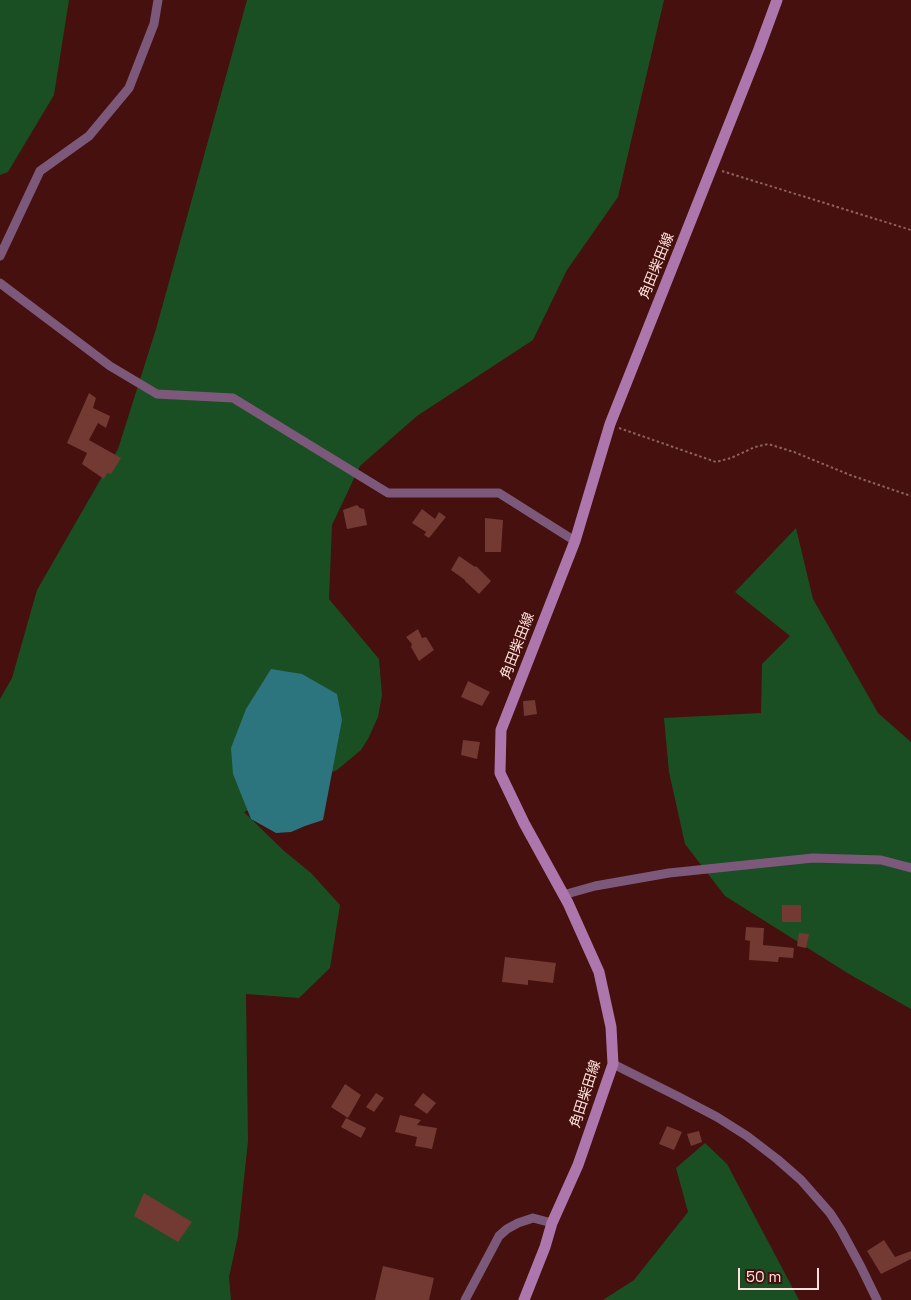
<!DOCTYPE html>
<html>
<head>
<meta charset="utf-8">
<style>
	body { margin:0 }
	#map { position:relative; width:911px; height:1300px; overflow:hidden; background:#45100d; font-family:"Space Grotesk",sans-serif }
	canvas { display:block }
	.scale { position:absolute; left:738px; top:1268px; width:81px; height:22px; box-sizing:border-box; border:2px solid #ffe2de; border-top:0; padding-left:6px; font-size:15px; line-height:18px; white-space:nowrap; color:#ffe2de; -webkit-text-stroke:4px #45100d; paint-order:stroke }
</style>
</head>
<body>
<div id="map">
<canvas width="911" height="1300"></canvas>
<div class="scale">50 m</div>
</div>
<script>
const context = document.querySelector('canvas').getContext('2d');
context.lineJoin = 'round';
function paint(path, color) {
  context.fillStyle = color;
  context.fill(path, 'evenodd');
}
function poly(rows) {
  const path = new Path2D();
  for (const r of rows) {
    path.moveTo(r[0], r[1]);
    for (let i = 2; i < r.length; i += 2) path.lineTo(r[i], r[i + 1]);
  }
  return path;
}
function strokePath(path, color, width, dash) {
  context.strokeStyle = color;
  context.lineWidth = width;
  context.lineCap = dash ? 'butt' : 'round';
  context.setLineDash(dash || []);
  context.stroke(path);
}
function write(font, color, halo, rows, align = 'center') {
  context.font = font + ' "Space Grotesk","Noto Sans JP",sans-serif';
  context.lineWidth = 4;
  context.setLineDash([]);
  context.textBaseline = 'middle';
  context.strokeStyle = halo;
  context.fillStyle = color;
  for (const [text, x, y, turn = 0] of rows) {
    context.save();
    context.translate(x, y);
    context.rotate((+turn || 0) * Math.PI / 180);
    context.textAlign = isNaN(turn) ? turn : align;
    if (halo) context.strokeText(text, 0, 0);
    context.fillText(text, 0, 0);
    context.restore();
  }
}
paint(poly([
	[0,0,69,0,54,95,8,172,0,175],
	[247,0,664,0,618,197,567,270,533,340,417,416,360,466,332,525,329,599,379,659,382,695,378,717,368,739,361,750,337,770,244,812,283,850,311,873,340,905,330,968,299,998,246,994,248,1141,238,1236,229,1277,231,1300,0,1300,0,699,12,678,37,590,118,449,156,329],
	[796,528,813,599,878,713,911,742,911,1009,849,974,725,896,685,844,669,772,664,718,761,713,762,664,790,636,735,592],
	[705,1143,727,1164,799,1300,603,1300,634,1280,688,1212,676,1168]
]), '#1a4f24');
paint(poly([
	[271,669,302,674,337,694,342,720,323,820,305,826,291,832,276,833,251,819,233,774,231,748,246,709]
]), '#2c747e');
paint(poly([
	[89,393,96,398,93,408,110,416,106,428,98,423,89,440,121,458,111,474,107,473,104,479,82,464,87,453,67,443],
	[357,505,360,508,364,509,367,525,347,529,343,510],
	[422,509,435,519,439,512,446,517,429,538,424,535,426,532,412,523],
	[485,518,503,520,501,552,485,552],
	[459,556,475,567,476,566,491,581,479,594,465,581,465,580,451,570],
	[418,629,422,638,426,637,434,650,419,661,411,647,412,644,406,637],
	[468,681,490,692,482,706,461,697],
	[535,700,537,714,524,716,523,701],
	[463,740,480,742,477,759,461,755],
	[782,905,801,905,801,922,782,922],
	[746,927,764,928,763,945,794,948,793,958,779,957,778,962,749,960,750,941,745,940],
	[799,933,809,934,806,948,797,946],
	[505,957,556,963,553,983,528,980,528,985,502,982],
	[345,1084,361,1095,348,1118,331,1107],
	[376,1093,384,1098,374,1112,366,1107],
	[423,1093,436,1103,427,1114,414,1105],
	[400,1115,421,1120,417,1125,437,1128,432,1149,415,1146,417,1137,395,1132],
	[346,1118,366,1128,361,1138,341,1127],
	[667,1126,682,1132,674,1150,659,1144],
	[699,1131,702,1142,691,1146,687,1134],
	[144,1193,192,1222,178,1242,134,1216],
	[884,1240,895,1257,911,1251,911,1259,881,1274,867,1251],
	[383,1266,434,1278,429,1300,375,1300]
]), '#733933');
strokePath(poly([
	[722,171,911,230],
	[619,428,716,462,731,458,755,447,768,444,794,452,850,475,911,496]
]), '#8e635f', 2, [2.5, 2.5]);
strokePath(poly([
	[0,256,40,171,89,136,129,88,154,24,158,0],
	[0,283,110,366,157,394,233,398,388,493,499,493,575,541],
	[563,895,595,886,669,873,813,858,881,860,911,868],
	[613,1064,679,1097,717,1117,747,1136,777,1159,801,1180,830,1213,841,1230,861,1267,877,1300],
	[465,1300,499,1236,507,1229,518,1223,533,1218,552,1223]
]), '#7c597b', 9);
strokePath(poly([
	[524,1300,545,1247,552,1223,578,1165,613,1064,611,1027,599,972,568,903,524,823,500,773,501,730,575,541,610,424,759,49,777,0]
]), '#ad76ac', 11);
write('14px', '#ffe2de', '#45100d', [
	["角田柴田線",657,266,-68],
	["角田柴田線",518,646,-69],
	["角田柴田線",586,1094,-72]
]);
</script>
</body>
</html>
